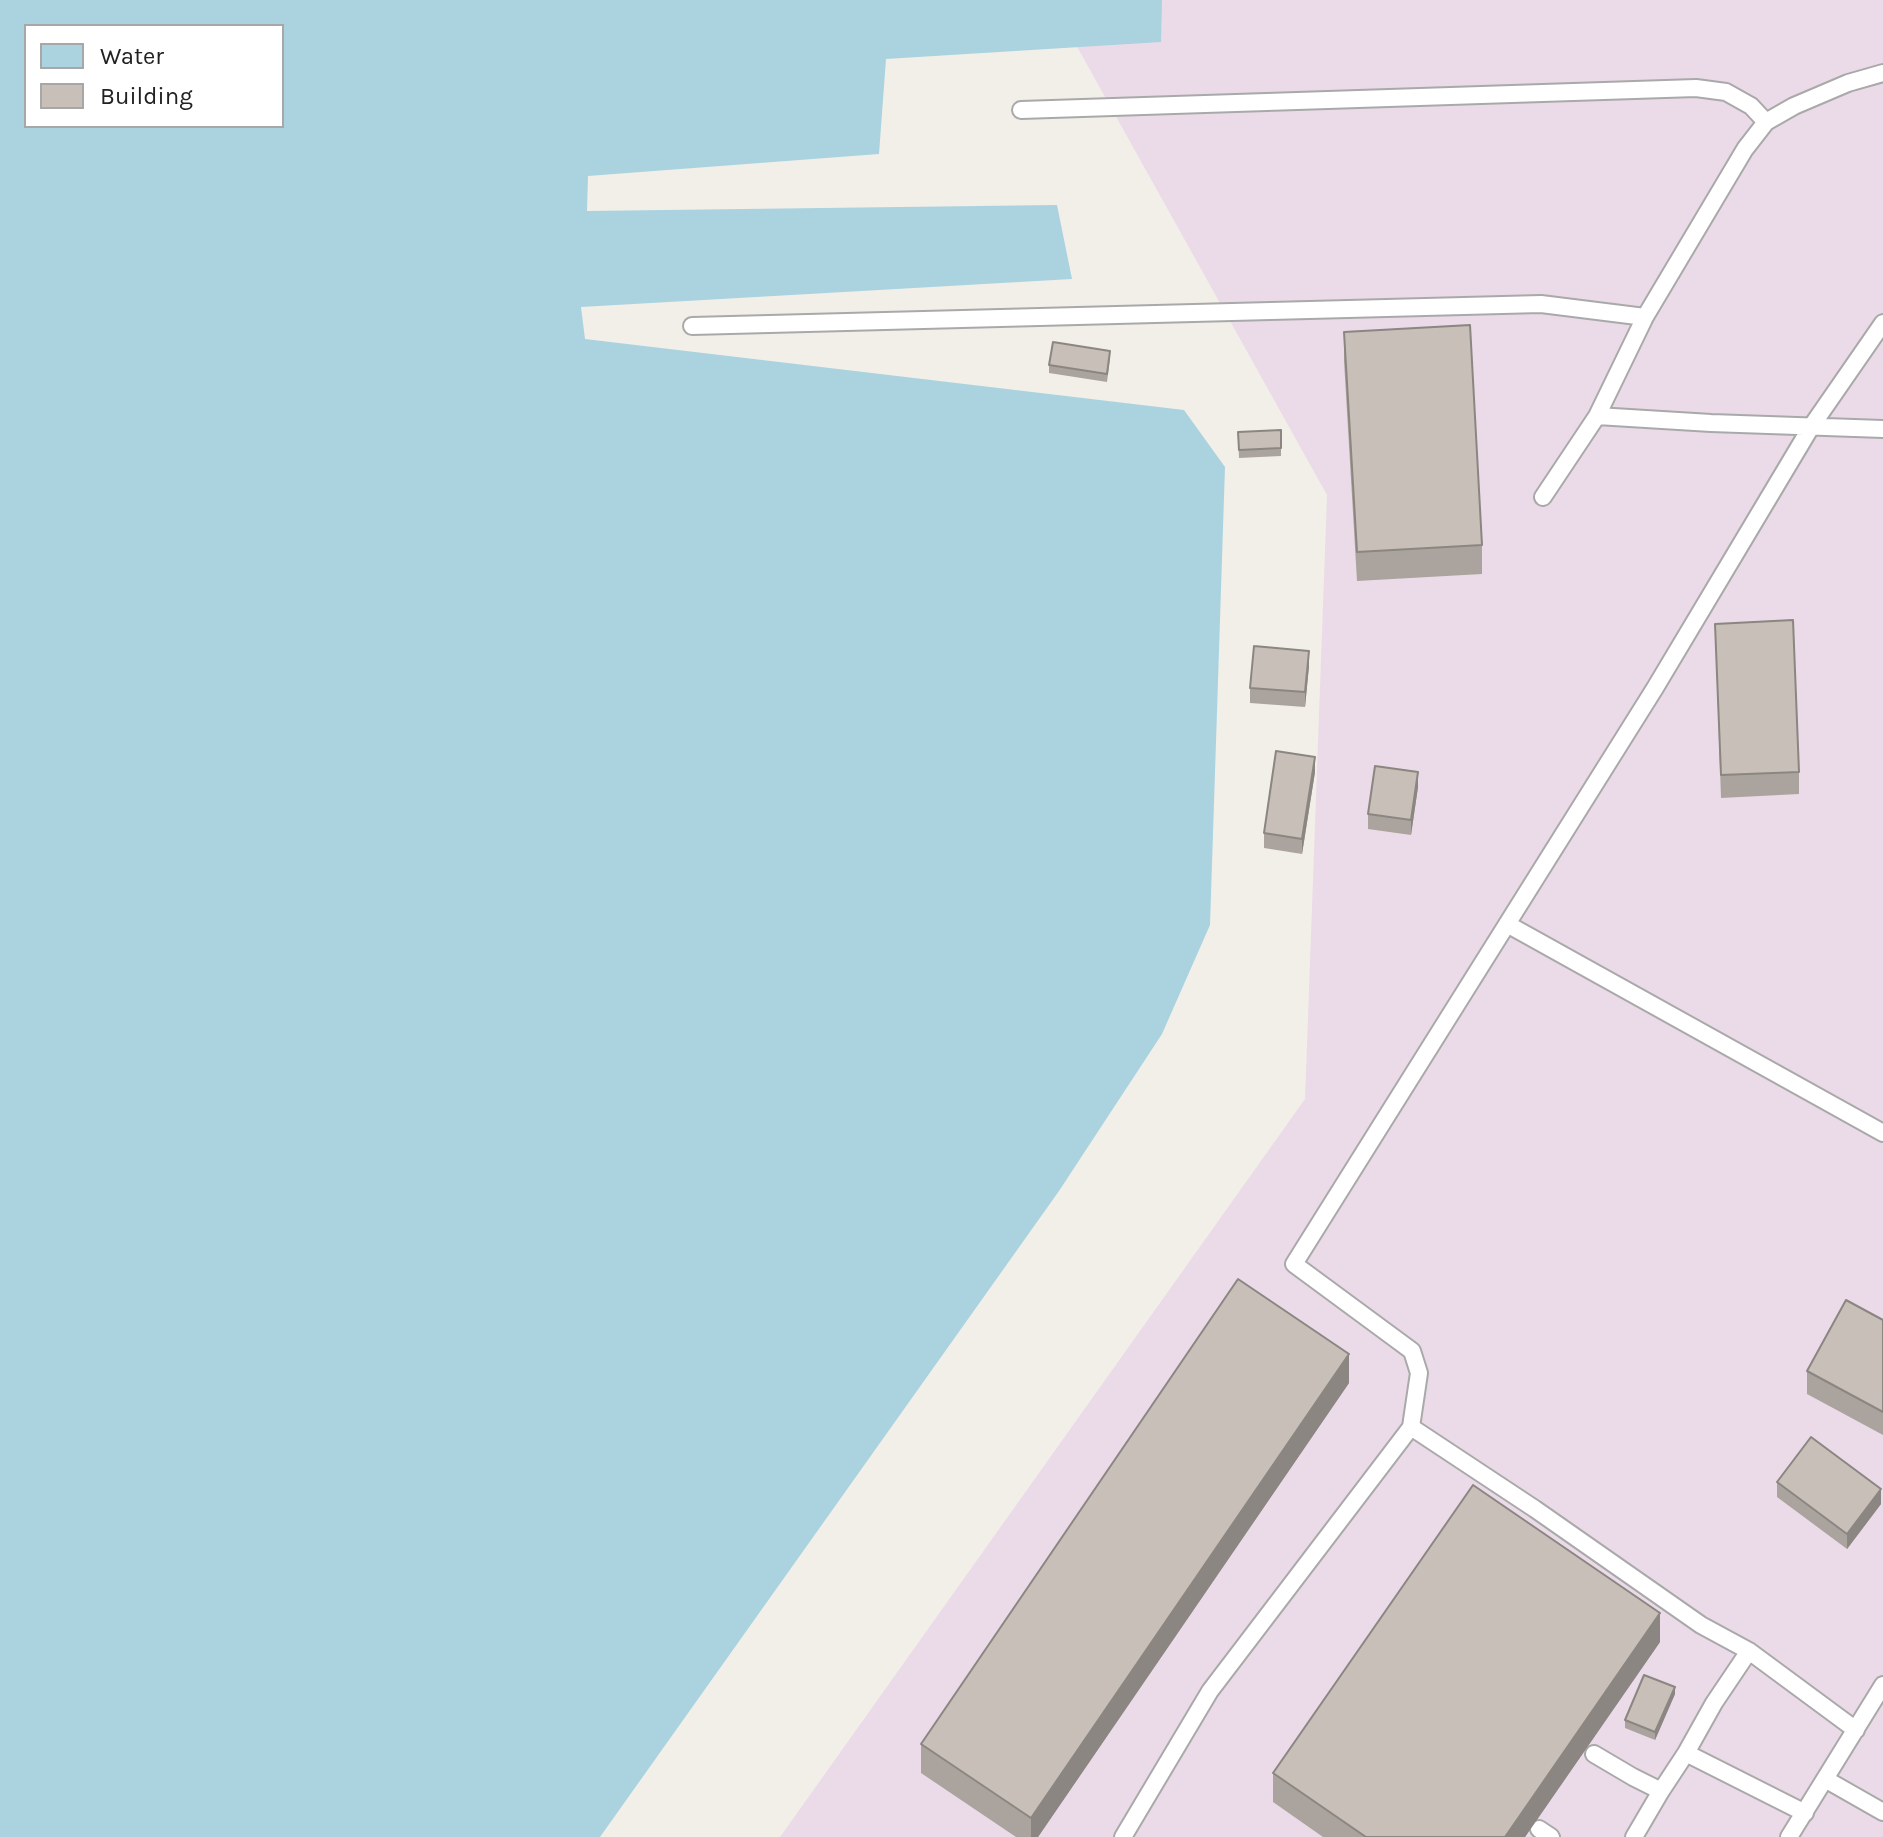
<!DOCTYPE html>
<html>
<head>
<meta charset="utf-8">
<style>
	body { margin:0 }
	#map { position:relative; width:1883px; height:1837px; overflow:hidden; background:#f2efe9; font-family:Karla,sans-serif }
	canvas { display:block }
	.legend { position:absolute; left:24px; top:24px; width:260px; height:104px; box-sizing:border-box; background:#fff; border:2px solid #a7a7a7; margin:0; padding:10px 14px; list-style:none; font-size:24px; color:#222 }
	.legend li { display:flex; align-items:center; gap:16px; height:40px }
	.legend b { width:40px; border:2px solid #a7a7a7 }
</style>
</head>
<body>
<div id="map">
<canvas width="1883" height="1837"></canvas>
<ul class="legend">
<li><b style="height:22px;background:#aad3df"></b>Water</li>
<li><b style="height:22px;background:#c7bfb8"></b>Building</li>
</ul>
</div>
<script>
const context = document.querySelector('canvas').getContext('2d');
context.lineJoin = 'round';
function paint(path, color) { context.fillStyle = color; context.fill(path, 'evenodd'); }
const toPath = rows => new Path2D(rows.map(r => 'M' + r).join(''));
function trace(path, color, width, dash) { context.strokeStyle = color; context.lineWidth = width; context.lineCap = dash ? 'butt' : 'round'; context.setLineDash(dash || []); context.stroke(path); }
const industrial = toPath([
	[1051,0,1883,0,1883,1837,780,1837,1305,1099,1327,495]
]);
const water = toPath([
	[0,0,1162,0,1161,42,886,59,879,154,588,176,587,211,1057,205,1072,279,581,307,585,339,1184,410,1225,467,1210,925,1162,1034,1059,1191,600,1837,0,1837],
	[26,26,282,26,282,126,26,126]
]);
const service = toPath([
	[1021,110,1696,88,1726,92,1751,106,1766,122],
	[692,326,1541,304,1645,317],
	[1597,416,1711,423,1883,429],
	[1543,497,1597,416,1645,317,1745,149,1766,122,1794,106,1848,83,1883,73],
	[1507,924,1883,1133],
	[1411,1427,1535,1509,1701,1625,1749,1651,1856,1730],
	[1686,1753,1805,1813],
	[1594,1754,1633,1777,1661,1791],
	[1825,1779,1883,1812],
	[1539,1829,1551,1837],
	[1123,1837,1210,1691,1411,1427,1419,1373,1412,1351,1294,1264,1655,688,1811,427,1883,323],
	[1634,1837,1661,1791,1686,1753,1714,1703,1749,1651],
	[1789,1837,1883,1685]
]);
const wall = toPath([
	[1344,332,1482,545,1482,574,1357,581,1344,361],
	[1110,358,1107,382,1049,373,1049,365],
	[1281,430,1281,456,1239,458,1238,432],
	[1715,624,1799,772,1799,794,1721,798],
	[1309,666,1305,707,1250,703,1250,688],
	[1315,772,1302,854,1264,848,1264,833],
	[1418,787,1411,835,1368,829,1368,814],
	[1883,1320,1883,1435,1807,1394,1807,1371],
	[1349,1383,1038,1837,1016,1837,921,1773,921,1744],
	[1777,1482,1881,1504,1847,1549,1777,1497],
	[1660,1642,1525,1837,1323,1837,1273,1802,1273,1773],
	[1675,1694,1655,1740,1625,1728,1625,1720]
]);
const shadedWall = toPath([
	[1309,651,1309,666,1305,707,1305,692],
	[1315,757,1315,772,1302,854,1302,839],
	[1418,772,1418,787,1411,835,1411,820],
	[1349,1354,1349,1383,1038,1837,1031,1837,1031,1818],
	[1881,1489,1881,1504,1847,1549,1847,1534],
	[1660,1613,1660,1642,1525,1837,1505,1837],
	[1675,1687,1675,1694,1655,1740,1655,1732]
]);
const building = toPath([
	[1470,325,1482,545,1357,552,1344,332,1470,325],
	[1053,342,1110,351,1107,374,1049,365,1053,342],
	[1281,430,1281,448,1239,450,1238,432,1281,430],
	[1793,620,1799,772,1721,775,1715,624,1793,620],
	[1254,646,1309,651,1305,692,1250,688,1254,646],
	[1276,751,1315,757,1302,839,1264,833,1276,751],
	[1375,766,1418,772,1411,820,1368,814,1375,766],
	[1238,1279,1349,1354,1031,1818,921,1744,1238,1279],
	[1846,1300,1883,1320,1883,1412,1807,1371,1846,1300],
	[1811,1437,1881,1489,1847,1534,1777,1482,1811,1437],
	[1473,1485,1660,1613,1505,1837,1366,1837,1273,1773,1473,1485],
	[1644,1675,1675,1687,1655,1732,1625,1720,1644,1675]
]);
paint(industrial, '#ebdbe8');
paint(water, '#aad3df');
trace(service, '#a9a9a9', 20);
trace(service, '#fff', 16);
paint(wall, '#aba49e');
paint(shadedWall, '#8b8681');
paint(building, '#c7bfb8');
trace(building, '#8b8681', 2);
</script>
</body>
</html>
